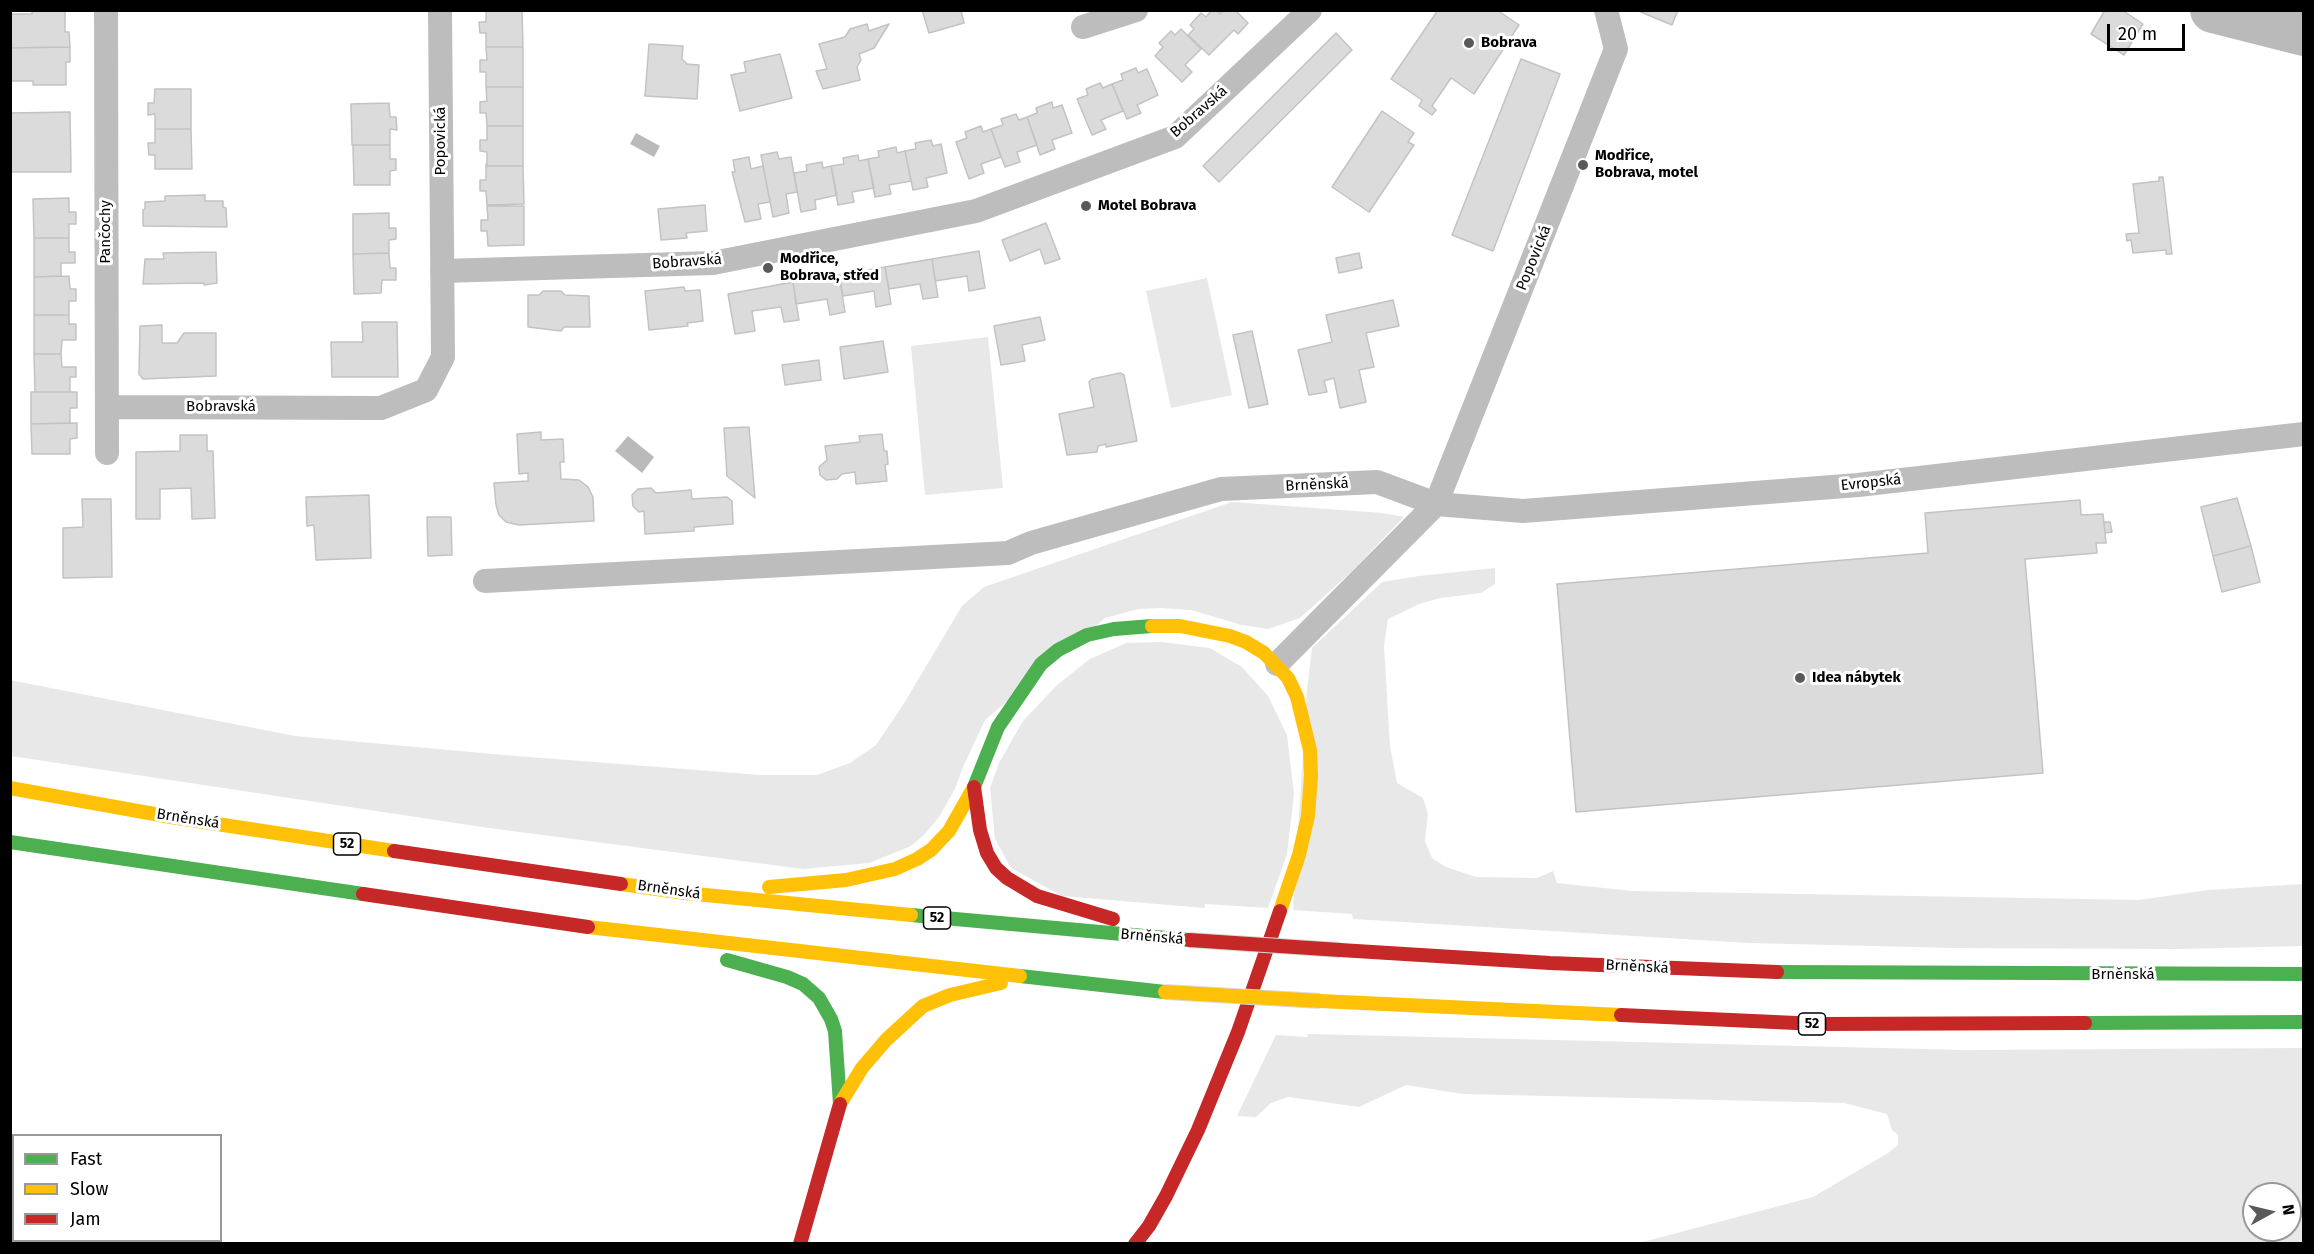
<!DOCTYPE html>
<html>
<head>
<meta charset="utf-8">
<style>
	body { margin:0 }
	#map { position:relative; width:2314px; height:1254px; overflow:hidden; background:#fff; font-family:"Fira Sans",sans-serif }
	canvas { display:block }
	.frame { position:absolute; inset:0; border:12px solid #000; pointer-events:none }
	.legend { position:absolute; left:12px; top:1134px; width:210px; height:108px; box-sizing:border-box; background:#fff; border:2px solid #999; margin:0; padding:8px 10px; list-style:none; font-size:18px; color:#000 }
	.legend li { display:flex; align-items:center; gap:12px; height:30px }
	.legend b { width:30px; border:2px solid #999 }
	.north { position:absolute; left:2242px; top:1182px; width:60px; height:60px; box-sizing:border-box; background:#fff; border:2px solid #999; border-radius:50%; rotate:82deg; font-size:16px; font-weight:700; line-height:24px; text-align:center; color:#000 }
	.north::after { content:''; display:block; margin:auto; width:21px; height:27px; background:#595959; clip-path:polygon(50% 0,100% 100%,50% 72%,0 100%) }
	.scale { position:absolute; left:2107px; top:24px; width:78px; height:27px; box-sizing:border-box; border:3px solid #000; border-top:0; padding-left:8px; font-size:18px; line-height:21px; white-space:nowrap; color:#000; -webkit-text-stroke:4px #fff; paint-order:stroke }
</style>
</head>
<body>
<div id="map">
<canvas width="2314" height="1254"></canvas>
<div class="frame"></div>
<ul class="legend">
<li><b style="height:8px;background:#4caf50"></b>Fast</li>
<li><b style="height:8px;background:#ffc107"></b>Slow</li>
<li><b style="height:8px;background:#c62828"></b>Jam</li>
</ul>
<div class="north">N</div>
<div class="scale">20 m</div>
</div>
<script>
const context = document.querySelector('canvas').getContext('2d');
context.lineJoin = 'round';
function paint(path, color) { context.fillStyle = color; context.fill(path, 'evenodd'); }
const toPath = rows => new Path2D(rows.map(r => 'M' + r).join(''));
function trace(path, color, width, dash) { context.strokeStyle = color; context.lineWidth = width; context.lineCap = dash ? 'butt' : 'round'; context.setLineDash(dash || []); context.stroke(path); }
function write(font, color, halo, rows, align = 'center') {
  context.font = font + ' "Fira Sans",sans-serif'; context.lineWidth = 6; context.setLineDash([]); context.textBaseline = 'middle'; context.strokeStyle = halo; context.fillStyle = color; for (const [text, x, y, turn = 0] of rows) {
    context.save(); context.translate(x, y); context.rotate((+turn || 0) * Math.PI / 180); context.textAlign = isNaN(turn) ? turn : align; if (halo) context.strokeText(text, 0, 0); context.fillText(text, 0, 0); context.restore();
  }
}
const green = toPath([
	[1207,278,1232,395,1171,408,1146,291],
	[988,337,1003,488,925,495,911,346],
	[1232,502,1383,513,1404,517,1351,572,1300,618,1268,629,1242,625,1191,610,1161,608,1138,609,1105,618,985,720,963,767,955,789,939,817,924,835,911,846,869,863,803,869,489,828,11,756,10,680,295,736,504,755,761,775,817,775,850,763,876,745,903,705,962,606,984,587],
	[1495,568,1495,584,1481,593,1440,598,1419,604,1388,619,1384,646,1390,746,1397,783,1423,798,1428,814,1425,841,1432,858,1446,867,1476,877,1537,878,1553,871,1557,883,1632,891,2139,900,2208,890,2303,884,2304,946,2178,949,1955,948,1749,943,1353,919,1352,914,1293,910,1307,690,1312,648,1382,582,1419,576],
	[1162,642,1210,648,1242,667,1268,696,1287,735,1294,794,1287,854,1268,908,1205,904,1205,908,1062,896,1011,868,995,839,990,788,999,763,1023,721,1057,685,1090,659,1126,643],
	[1308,1034,1964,1050,2303,1048,2303,1243,1639,1243,1813,1197,1888,1153,1898,1145,1898,1135,1892,1130,1887,1114,1844,1103,1463,1094,1406,1085,1359,1107,1288,1097,1271,1103,1256,1117,1237,1116,1276,1035,1307,1037],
	[2254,1194,2290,1194,2290,1230,2254,1230]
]);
const water = toPath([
	[636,133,660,146,654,157,630,144],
	[628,436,654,457,642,473,615,451]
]);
const river = toPath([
	[2213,10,2304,33]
]);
const building = toPath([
	[32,10,65,10,65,32,69,32,70,47,10,48,10,14,32,14,32,10],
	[486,10,522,10,523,47,486,47,486,33,480,33,479,22,486,22,486,10],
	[922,10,961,10,964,23,929,33,922,10],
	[1212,10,1216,10,1220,14,1223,10,1235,10,1248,23,1238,34,1234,30,1209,55,1188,35,1194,29,1190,25,1201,13,1206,17,1212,10],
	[1438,10,1497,10,1519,25,1474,94,1451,78,1432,106,1436,110,1432,115,1419,106,1422,100,1391,79,1438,10],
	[1636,10,1678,10,1672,25,1636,10],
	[2105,10,2122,10,2143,24,2124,55,2091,34,2105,10],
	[867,24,869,31,889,24,874,48,859,54,861,60,857,67,860,80,823,89,816,71,827,69,819,44,845,37,850,29,867,24],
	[1181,29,1201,49,1185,65,1192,72,1182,82,1155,56,1163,47,1159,43,1171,31,1175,35,1181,29],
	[1336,33,1352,50,1219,182,1203,166,1336,33],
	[649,44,683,46,682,59,687,64,699,65,697,99,645,96,649,44],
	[70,47,70,62,66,62,66,85,33,85,33,81,10,81,10,48,70,47],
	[486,47,523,47,523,87,486,87,486,72,480,72,480,60,487,60,486,47],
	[780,54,792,98,740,111,731,75,746,72,744,62,780,54],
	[1521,59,1560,74,1493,251,1452,235,1521,59],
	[1136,68,1138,73,1147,69,1158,95,1137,105,1141,113,1127,119,1112,84,1123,80,1121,74,1136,68],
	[1100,83,1103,88,1112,84,1123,111,1101,120,1106,129,1092,135,1077,99,1088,95,1086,89,1100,83],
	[486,87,523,87,523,126,487,126,486,113,480,113,480,102,487,101,486,87],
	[155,89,191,89,191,129,155,129,155,114,148,115,148,103,154,103,155,89],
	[1052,102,1053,108,1062,105,1072,133,1052,140,1055,149,1040,155,1027,117,1037,113,1036,108,1052,102],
	[389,103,390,117,396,117,397,130,390,129,390,145,352,145,351,104,389,103],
	[1382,111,1414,133,1408,142,1414,145,1369,212,1332,187,1382,111],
	[70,112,71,172,10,172,10,113,70,112],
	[1016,114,1019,120,1027,117,1037,145,1017,152,1020,162,1005,167,991,129,1003,125,1001,119,1016,114],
	[487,126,523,126,523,166,487,166,487,152,480,151,480,140,487,140,487,126],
	[981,126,983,132,991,129,1001,157,981,164,984,173,969,179,956,142,967,138,965,132,981,126],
	[155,129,191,129,192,169,155,169,155,155,149,155,148,143,155,143,155,129],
	[931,140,933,146,941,144,947,173,926,178,928,187,913,190,905,151,916,149,915,143,931,140],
	[353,145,390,145,390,159,396,159,396,170,390,171,390,185,354,185,353,145],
	[896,147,897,153,905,151,911,181,889,185,891,194,875,197,868,159,879,157,878,151,896,147],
	[777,152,779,159,791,157,797,192,786,194,789,213,773,217,761,155,777,152],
	[858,155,859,161,868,159,874,188,852,192,854,202,838,205,831,166,844,164,843,158,858,155],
	[749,157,751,169,763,166,770,202,758,204,761,219,745,222,732,172,735,172,733,160,749,157],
	[822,162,823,168,831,166,837,195,815,200,816,209,801,212,794,173,807,171,806,165,822,162],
	[486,164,487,166,523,166,524,204,487,205,486,191,480,191,480,180,486,180,486,164],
	[2159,177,2163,177,2172,254,2166,254,2166,250,2133,253,2131,240,2127,241,2126,234,2139,233,2133,184,2159,181,2159,177],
	[205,195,205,201,223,201,223,207,226,208,227,227,143,226,143,210,145,209,145,202,165,201,165,196,205,195],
	[69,198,69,212,76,212,76,224,69,224,69,238,34,238,33,199,69,198],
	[705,205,707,231,686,233,687,238,661,240,658,209,705,205],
	[487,206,524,206,524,245,488,246,487,231,481,231,481,220,488,220,487,206],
	[389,213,389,228,396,228,396,239,389,240,389,253,353,254,353,214,389,213],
	[1046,223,1060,259,1045,264,1040,249,1010,261,1002,240,1046,223],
	[34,238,69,238,69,252,75,252,75,263,61,263,61,276,34,277,34,238],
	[979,251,985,288,969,291,967,276,935,281,932,259,979,251],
	[216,252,217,283,204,285,204,283,143,284,145,259,164,259,163,253,216,252],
	[389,253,390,268,396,268,396,280,382,280,381,293,354,294,353,254,389,253],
	[1359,253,1362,268,1339,273,1336,258,1359,253],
	[932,259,938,297,923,299,920,284,889,289,885,267,932,259],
	[885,267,891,304,876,307,874,291,843,296,839,275,885,267],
	[839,275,845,312,830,315,827,299,796,304,793,282,839,275],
	[69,276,70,289,76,289,76,301,69,301,69,315,34,315,34,277,69,276],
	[793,282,799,320,784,322,781,307,752,311,755,331,735,334,728,294,793,282],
	[684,287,685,291,700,290,703,321,687,323,688,326,649,330,645,291,684,287],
	[543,291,561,291,565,295,589,296,590,327,564,327,561,331,528,327,528,295,539,295,543,291],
	[1393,300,1399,326,1366,333,1374,367,1359,370,1366,402,1340,408,1334,378,1324,381,1327,392,1309,395,1298,350,1332,342,1326,315,1393,300],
	[34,315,69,315,69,324,76,324,76,340,62,340,61,354,34,354,34,315],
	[1040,317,1045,340,1022,345,1025,361,1001,365,994,326,1040,317],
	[362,322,397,322,398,377,332,377,331,342,363,342,362,322],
	[162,325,162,343,177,343,184,333,216,333,216,376,143,379,139,374,140,326,162,325],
	[1252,331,1268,404,1249,408,1233,335,1252,331],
	[883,341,888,372,844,379,840,347,883,341],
	[34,354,61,354,62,367,76,367,76,377,70,377,70,392,35,392,34,354],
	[819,360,821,380,785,385,782,365,819,360],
	[1120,373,1124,375,1137,441,1106,447,1106,444,1098,446,1097,452,1067,455,1059,414,1094,407,1089,382,1092,379,1120,373],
	[31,392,77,392,77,408,70,408,70,423,31,424,31,392],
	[77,423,77,438,70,439,70,454,32,454,31,424,77,423],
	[749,427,755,498,727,476,724,428,749,427],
	[541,432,541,440,563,439,564,462,560,462,561,479,579,480,588,487,593,497,594,521,519,525,506,522,499,515,496,505,494,483,528,481,528,473,519,474,517,434,541,432],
	[882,434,884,451,887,451,888,464,885,465,887,481,856,484,855,472,842,474,837,479,826,480,820,475,819,467,827,460,825,446,860,442,859,436,882,434],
	[180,435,207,435,207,451,213,451,215,518,192,519,191,488,160,489,160,519,136,519,136,452,180,451,180,435],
	[651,488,656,493,691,490,692,499,727,497,732,501,733,524,694,527,694,531,645,534,644,511,639,512,633,506,632,495,638,489,651,488],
	[369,495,371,558,316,560,314,525,307,526,306,497,369,495],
	[2237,498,2251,546,2213,556,2201,507,2237,498],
	[82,499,111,499,112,577,63,578,63,528,83,527,82,499],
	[2080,500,2081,515,2103,514,2106,543,2096,543,2097,553,2025,559,2043,773,1576,812,1557,584,1928,553,1925,513,2080,500],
	[427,517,451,517,452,555,428,556,427,517],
	[2104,522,2110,522,2112,532,2105,533,2104,522],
	[2251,546,2260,582,2222,592,2213,556,2251,546]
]);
const street = toPath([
	[106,10,107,453],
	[1083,27,1136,10],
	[442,271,713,263,976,211,1175,137,1310,10],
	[107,407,381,408,426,390,443,357,440,10],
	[485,581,1008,553,1031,543,1221,489,1377,482,1436,504,1523,511,1858,485,2304,434],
	[1277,664,1436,504,1616,49,1606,10]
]);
const fast = toPath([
	[974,787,998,727,1041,664,1058,650,1087,635,1114,629,1152,626],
	[10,842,363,894],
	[911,915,1189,940],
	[727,960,787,977,803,984,819,998,831,1019,835,1031,840,1104],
	[1777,972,2304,974],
	[1020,976,1165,992],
	[2085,1023,2304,1022]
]);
const slow = toPath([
	[1152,626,1180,626,1230,636,1246,642,1264,653,1288,678,1297,697,1310,750,1311,776,1308,816,1299,855,1280,911],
	[10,788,171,817,394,851],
	[621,884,685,893,911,915],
	[769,887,846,880,895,869,917,859,931,850,949,831,974,787],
	[588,927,1020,976],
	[1320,1001,1621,1015],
	[840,1104,862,1068,886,1040,923,1006,950,995,1001,983]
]);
const jam = toPath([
	[974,787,980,830,987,853,996,868,1007,878,1037,896,1113,919],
	[394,851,621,884],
	[363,894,588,927],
	[1340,950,1550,963,1777,972],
	[1621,1015,1818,1024,2085,1023],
	[800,1244,840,1104],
	[1135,1244,1149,1226,1166,1196,1198,1130,1238,1032,1280,911]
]);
const slowBridge = toPath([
	[1165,992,1320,1001]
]);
const jamBridge = toPath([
	[1189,940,1340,950]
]);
const markers = [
	[1469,43,6,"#595959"],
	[1583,165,6,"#595959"],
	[1086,206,6,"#595959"],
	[768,268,6,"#595959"],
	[1800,678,6,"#595959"]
];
const shields = [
	[347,844,27],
	[937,918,27],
	[1812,1024,27]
];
const shieldNames = [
	["52",347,844],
	["52",937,918],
	["52",1812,1024]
];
const poiNames = [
	["Bobrava",1481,43],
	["Modřice,",1595,156],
	["Bobrava, motel",1595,173],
	["Motel Bobrava",1098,206],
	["Modřice,",780,259],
	["Bobrava, střed",780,276],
	["Idea nábytek",1812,678]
];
const streetNames = [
	["Bobravská",1199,112,-41],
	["Popovická",441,141,-90],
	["Pančochy",106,232,-90],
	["Popovická",1534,258,-68],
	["Bobravská",687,262,-4],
	["Bobravská",221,407],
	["Evropská",1871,483,-6],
	["Brněnská",1317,485,-3],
	["Brněnská",188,819,9],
	["Brněnská",669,890,8],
	["Brněnská",1152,937,5],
	["Brněnská",1637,967,3],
	["Brněnská",2123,975]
];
paint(green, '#e8e8e8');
paint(water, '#bababa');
trace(river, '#bababa', 46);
paint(building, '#dbdbdb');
trace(building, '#c3c3c3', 1.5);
trace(street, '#bdbdbd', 24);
trace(fast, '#4caf50', 14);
trace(slow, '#ffc107', 14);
trace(jam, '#c62828', 14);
trace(slowBridge, '#dbdbdb', 16, []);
trace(jamBridge, '#dbdbdb', 16, []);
trace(slowBridge, '#ffc107', 14);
trace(jamBridge, '#c62828', 14);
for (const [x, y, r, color] of markers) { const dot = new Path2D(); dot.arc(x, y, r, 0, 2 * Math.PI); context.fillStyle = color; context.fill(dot); trace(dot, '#fff', 2); }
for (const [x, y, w] of shields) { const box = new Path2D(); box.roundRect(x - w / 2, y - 11, w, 22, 4.5); context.fillStyle = '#fff'; context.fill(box); trace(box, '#000', 1.5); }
write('bold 14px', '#000', null, shieldNames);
write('bold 15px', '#000', '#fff', poiNames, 'left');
write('15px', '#000', '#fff', streetNames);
</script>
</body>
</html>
